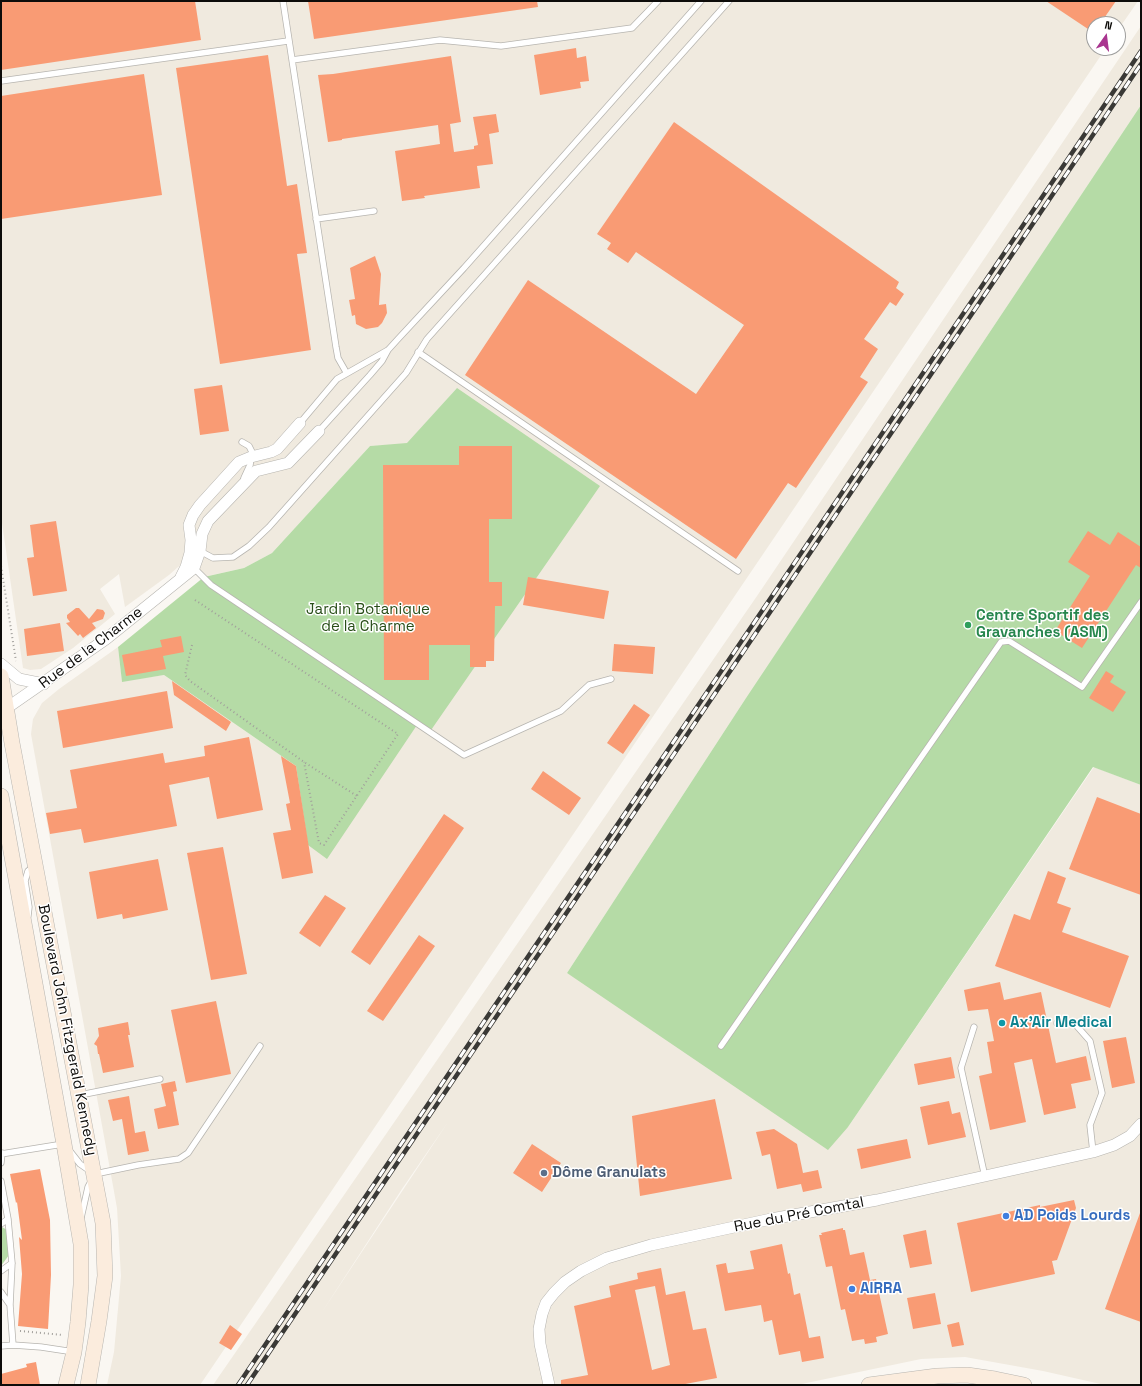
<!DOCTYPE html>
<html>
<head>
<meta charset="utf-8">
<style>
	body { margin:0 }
	#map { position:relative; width:1142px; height:1386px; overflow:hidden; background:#faf7f2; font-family:"Space Grotesk",sans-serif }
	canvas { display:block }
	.frame { position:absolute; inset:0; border:2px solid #0d0c0a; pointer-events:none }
	.north { position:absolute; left:1086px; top:16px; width:40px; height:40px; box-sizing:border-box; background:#fff; border:1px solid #9e9e9d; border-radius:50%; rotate:14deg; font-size:11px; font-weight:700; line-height:16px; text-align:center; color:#0d0c0a }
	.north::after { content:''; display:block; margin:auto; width:14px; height:18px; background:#a9358f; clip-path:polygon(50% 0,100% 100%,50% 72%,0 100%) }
</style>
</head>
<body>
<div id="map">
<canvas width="1142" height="1386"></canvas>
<div class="frame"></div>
<div class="north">N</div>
</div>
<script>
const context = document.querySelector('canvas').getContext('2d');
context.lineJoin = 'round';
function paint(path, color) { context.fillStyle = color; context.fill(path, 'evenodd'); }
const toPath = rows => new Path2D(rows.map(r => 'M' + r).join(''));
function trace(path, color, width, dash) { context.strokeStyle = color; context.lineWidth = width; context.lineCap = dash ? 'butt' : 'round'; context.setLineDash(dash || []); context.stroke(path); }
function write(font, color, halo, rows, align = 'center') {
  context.font = font + ' "Space Grotesk",sans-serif'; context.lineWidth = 3; context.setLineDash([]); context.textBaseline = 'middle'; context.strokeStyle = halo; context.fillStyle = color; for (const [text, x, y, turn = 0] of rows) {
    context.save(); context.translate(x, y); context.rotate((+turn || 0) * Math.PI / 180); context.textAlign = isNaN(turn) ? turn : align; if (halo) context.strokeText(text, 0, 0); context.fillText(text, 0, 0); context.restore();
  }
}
const built = toPath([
	[1,1,1138,1,1118,30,1118,24,1094,24,1094,48,1106,48,200,1385,107,1385,114,1352,121,1276,117,1208,31,734,33,719,42,703,59,689,118,647,122,681,164,675,296,766,457,388,407,444,370,446,272,553,244,568,204,577,186,560,169,575,125,607,119,574,100,589,115,614,73,648,41,669,30,670,23,668,1,516],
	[1141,26,1141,105,746,698,567,973,848,1127,1094,767,1141,785,1141,1385,1105,1385,1043,1371,965,1357,921,1359,797,1385,213,1385,757,596],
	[448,1122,320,1315,402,1189]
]);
const green = toPath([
	[1141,105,1141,785,1093,767,848,1127,828,1150,567,973,746,698],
	[457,388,600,486,429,733,417,725,327,859,308,845,296,766,164,675,122,682,118,647,204,577,244,568,272,553,370,446,407,443],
	[2,1227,7,1230,9,1255,1,1266]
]);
const building = toPath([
	[1,1,195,1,201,40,1,70],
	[308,1,537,1,538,7,314,39],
	[1046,1,1116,1,1100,24,1094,24,1094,33],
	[576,48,577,58,586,56,589,81,580,82,581,88,540,95,534,55],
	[268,55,287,186,297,184,307,253,297,254,311,350,220,364,176,68],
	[451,56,461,122,450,124,454,152,474,149,474,146,478,145,473,117,496,114,499,132,489,134,493,164,477,166,480,188,424,196,425,198,402,201,395,151,440,144,438,125,342,139,342,140,328,142,318,75,333,74],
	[144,74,162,195,1,219,1,96],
	[674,122,899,282,896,288,904,294,896,306,890,302,864,339,878,349,860,377,868,382,796,488,788,483,736,559,465,375,528,280,696,394,744,325,636,252,628,263,607,249,611,243,597,234],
	[375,256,381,274,379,305,386,304,387,313,382,323,378,327,366,329,356,324,355,315,352,316,349,300,355,299,350,268],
	[222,385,229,431,200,435,194,389],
	[459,446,512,446,512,519,489,519,489,582,502,582,502,606,495,606,494,661,486,661,486,667,470,667,470,645,429,645,429,680,384,680,383,465,459,465],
	[56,521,67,591,33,596,27,558,34,557,30,525],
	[1088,531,1110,545,1118,532,1141,547,1141,568,1136,565,1082,648,1055,631,1090,576,1068,562],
	[528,577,609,591,604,619,523,605],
	[76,608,79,608,89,619,97,609,103,610,105,613,103,619,92,623,96,628,83,638,80,634,78,636,66,623,70,622,67,618,67,615],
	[60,623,64,651,27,656,24,629],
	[181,636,184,652,163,656,166,669,126,676,122,655,162,647,160,640],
	[614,644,655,647,653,674,612,671],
	[1106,671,1114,676,1110,682,1126,692,1113,712,1089,698],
	[172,681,231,722,226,731,174,695],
	[167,691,173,728,63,748,57,711],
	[634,704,650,715,623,754,607,743],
	[249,737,263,810,217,819,209,777,169,785,177,826,84,843,81,829,50,834,46,813,77,808,70,770,163,753,165,763,205,756,204,746],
	[281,756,296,766,313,873,282,879,273,833,291,830,286,804,290,803],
	[543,771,581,798,569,815,531,789],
	[1097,797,1141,814,1141,895,1069,869],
	[444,814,464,828,370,965,351,952],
	[223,847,247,974,211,980,187,853],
	[158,859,168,910,123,919,122,914,97,919,89,872],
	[1048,871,1066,878,1057,903,1071,908,1062,932,1129,956,1110,1008,995,966,1014,914,1030,920],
	[325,895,346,908,320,947,299,933],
	[419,935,435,946,383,1021,367,1011],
	[1000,982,1004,1000,1041,992,1056,1063,1086,1056,1091,1080,1071,1084,1076,1108,1044,1115,1032,1059,1014,1063,1026,1122,990,1130,979,1076,992,1073,987,1042,994,1041,988,1009,968,1011,964,990],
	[216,1001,231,1074,186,1083,171,1010],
	[128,1022,130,1035,128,1035,134,1067,103,1073,99,1054,98,1054,97,1046,94,1044,99,1036,98,1028],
	[1126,1037,1135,1083,1112,1088,1103,1041],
	[951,1057,955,1078,918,1085,914,1064],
	[175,1081,177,1091,173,1092,179,1125,158,1129,154,1109,166,1106,161,1084],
	[129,1096,135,1133,145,1131,149,1151,128,1155,122,1119,113,1121,108,1100],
	[715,1099,732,1179,640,1196,632,1116],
	[949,1101,952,1114,960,1112,966,1137,928,1145,920,1107],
	[774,1129,797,1144,803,1173,818,1170,822,1188,803,1192,801,1184,777,1189,770,1154,762,1156,756,1132],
	[907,1139,911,1158,861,1169,857,1149],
	[532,1144,561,1163,542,1192,513,1173],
	[40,1169,50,1220,51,1275,48,1329,18,1326,22,1274,19,1237,22,1240,17,1202,16,1203,10,1174],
	[1074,1200,1076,1208,1057,1260,1052,1261,1055,1274,971,1292,957,1223,1040,1205,1040,1207],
	[1140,1213,1141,1213,1141,1322,1105,1309],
	[843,1228,843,1230,845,1230,850,1255,864,1252,870,1280,876,1279,888,1334,876,1337,877,1342,865,1344,864,1339,852,1341,845,1309,841,1310,832,1266,826,1267,819,1235,822,1235,821,1233],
	[926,1230,932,1264,910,1268,903,1235],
	[782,1244,788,1274,790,1273,794,1295,800,1293,809,1338,820,1336,824,1358,802,1362,800,1351,779,1355,772,1320,764,1322,761,1305,725,1311,716,1265,726,1263,728,1273,754,1269,750,1251],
	[661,1268,666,1295,685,1291,693,1330,706,1328,717,1378,680,1385,561,1385,561,1380,588,1375,574,1306,611,1297,609,1286,638,1279,637,1273],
	[655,1286,670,1365,652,1370,635,1290],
	[935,1293,941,1324,913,1329,907,1298],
	[959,1322,964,1345,952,1347,947,1325],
	[230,1325,242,1334,231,1350,219,1343],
	[36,1362,40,1385,1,1385,1,1374,27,1367,26,1364]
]);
const path = toPath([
	[1,566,16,661],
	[195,600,398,734,324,845,319,843,304,762],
	[192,645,185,675,190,681,304,762,357,796],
	[20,1331,63,1335]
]);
const lane = toPath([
	[283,1,336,347,338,358,346,372],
	[292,60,440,40,501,46,632,28,658,1],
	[1,81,288,41],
	[316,219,374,211],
	[418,352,738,571],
	[300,423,337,379,388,350,398,339,464,268,701,1],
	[319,431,370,375,382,361,388,350],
	[242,442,249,446,252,452,250,465,244,478],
	[200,551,213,558,233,557,249,546,269,527,406,373,427,339,729,1],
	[194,568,211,585,464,755,561,711,589,685,611,679],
	[28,916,29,907,25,881,28,871,34,866],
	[1057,1023,1075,1024,1090,1041,1102,1093,1090,1125,1093,1152],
	[974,1027,961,1068,985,1177],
	[721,1046,1001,642,1009,641,1082,687,1141,602],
	[80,1095,160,1079],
	[69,1150,80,1164,90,1171],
	[1,1154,63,1144],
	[1,1163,2,1153],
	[1,1181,8,1219,12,1263,10,1305,13,1345],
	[81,1218,88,1187,95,1174,138,1165,179,1159,188,1153,260,1046],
	[1,1224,8,1219],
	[1,1271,12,1263],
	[1,1292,10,1305],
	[1,1346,13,1345,41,1347,74,1352]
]);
const street = toPath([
	[181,577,186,567,190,553,191,540,189,525,193,515,200,505,239,462,251,457,271,452,277,449,300,423],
	[1,664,19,679,44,684],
	[1,712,106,639,194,568,200,551,202,534,208,521,256,471,288,463,319,431],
	[549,1385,540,1344,539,1329,542,1314,546,1303,554,1293,565,1282,581,1271,607,1258,651,1245,771,1219,877,1200,1093,1152,1114,1145,1130,1136,1141,1124]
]);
const secondary = toPath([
	[1,676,12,743,103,1223,105,1276,99,1321,88,1385],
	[1,796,64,1144,81,1244,81,1285,78,1322,74,1352,66,1385],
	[869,1385,937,1376,967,1375,995,1379,1024,1385]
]);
const rail = toPath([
	[238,1385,1141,51],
	[247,1385,1141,64]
]);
const markers = [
	[968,625,4,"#2e9e5b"],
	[1002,1023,4,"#0f9aa8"],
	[544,1173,4,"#5c6f8a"],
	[1006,1216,4,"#3f7fe0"],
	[852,1289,4,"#3f7fe0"]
];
const parkNames = [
	["Jardin Botanique",368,610],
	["de la Charme",368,627]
];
const leisureNames = [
	["Centre Sportif des",976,616],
	["Gravanches (ASM)",976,633]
];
const streetNames = [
	["Rue de la Charme",91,648,-37],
	["Boulevard John Fitzgerald Kennedy",67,1030,79],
	["Rue du Pré Comtal",799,1215,-11]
];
const cultureNames = [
	["Ax'Air Medical",1010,1023]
];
const serviceNames = [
	["Dôme Granulats",552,1173]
];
const shopNames = [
	["AD Poids Lourds",1014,1216],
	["AIRRA",860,1289]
];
paint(built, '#f0eadf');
paint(green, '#b5dba6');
paint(building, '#f99b74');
trace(lane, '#b7b5b0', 7);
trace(street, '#b7b5b0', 12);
trace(secondary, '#b7b5b0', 16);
trace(path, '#a19f9b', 2, [1, 3]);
trace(lane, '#fff', 5.5);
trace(street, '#fff', 11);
trace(secondary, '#fbecdd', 15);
trace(rail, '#3a3936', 4.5);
trace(rail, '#fff', 3, [9]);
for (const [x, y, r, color] of markers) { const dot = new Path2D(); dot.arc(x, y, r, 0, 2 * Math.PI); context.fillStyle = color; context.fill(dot); trace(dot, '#fff', 1.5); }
write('15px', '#294e18', '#fff', parkNames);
write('bold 15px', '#27864d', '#fff', leisureNames, 'left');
write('15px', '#0d0c0a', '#fff', streetNames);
write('bold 15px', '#0d838f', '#fff', cultureNames, 'left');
write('bold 15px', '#4e5e75', '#fff', serviceNames, 'left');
write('bold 15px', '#366cbe', '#fff', shopNames, 'left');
</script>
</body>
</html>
